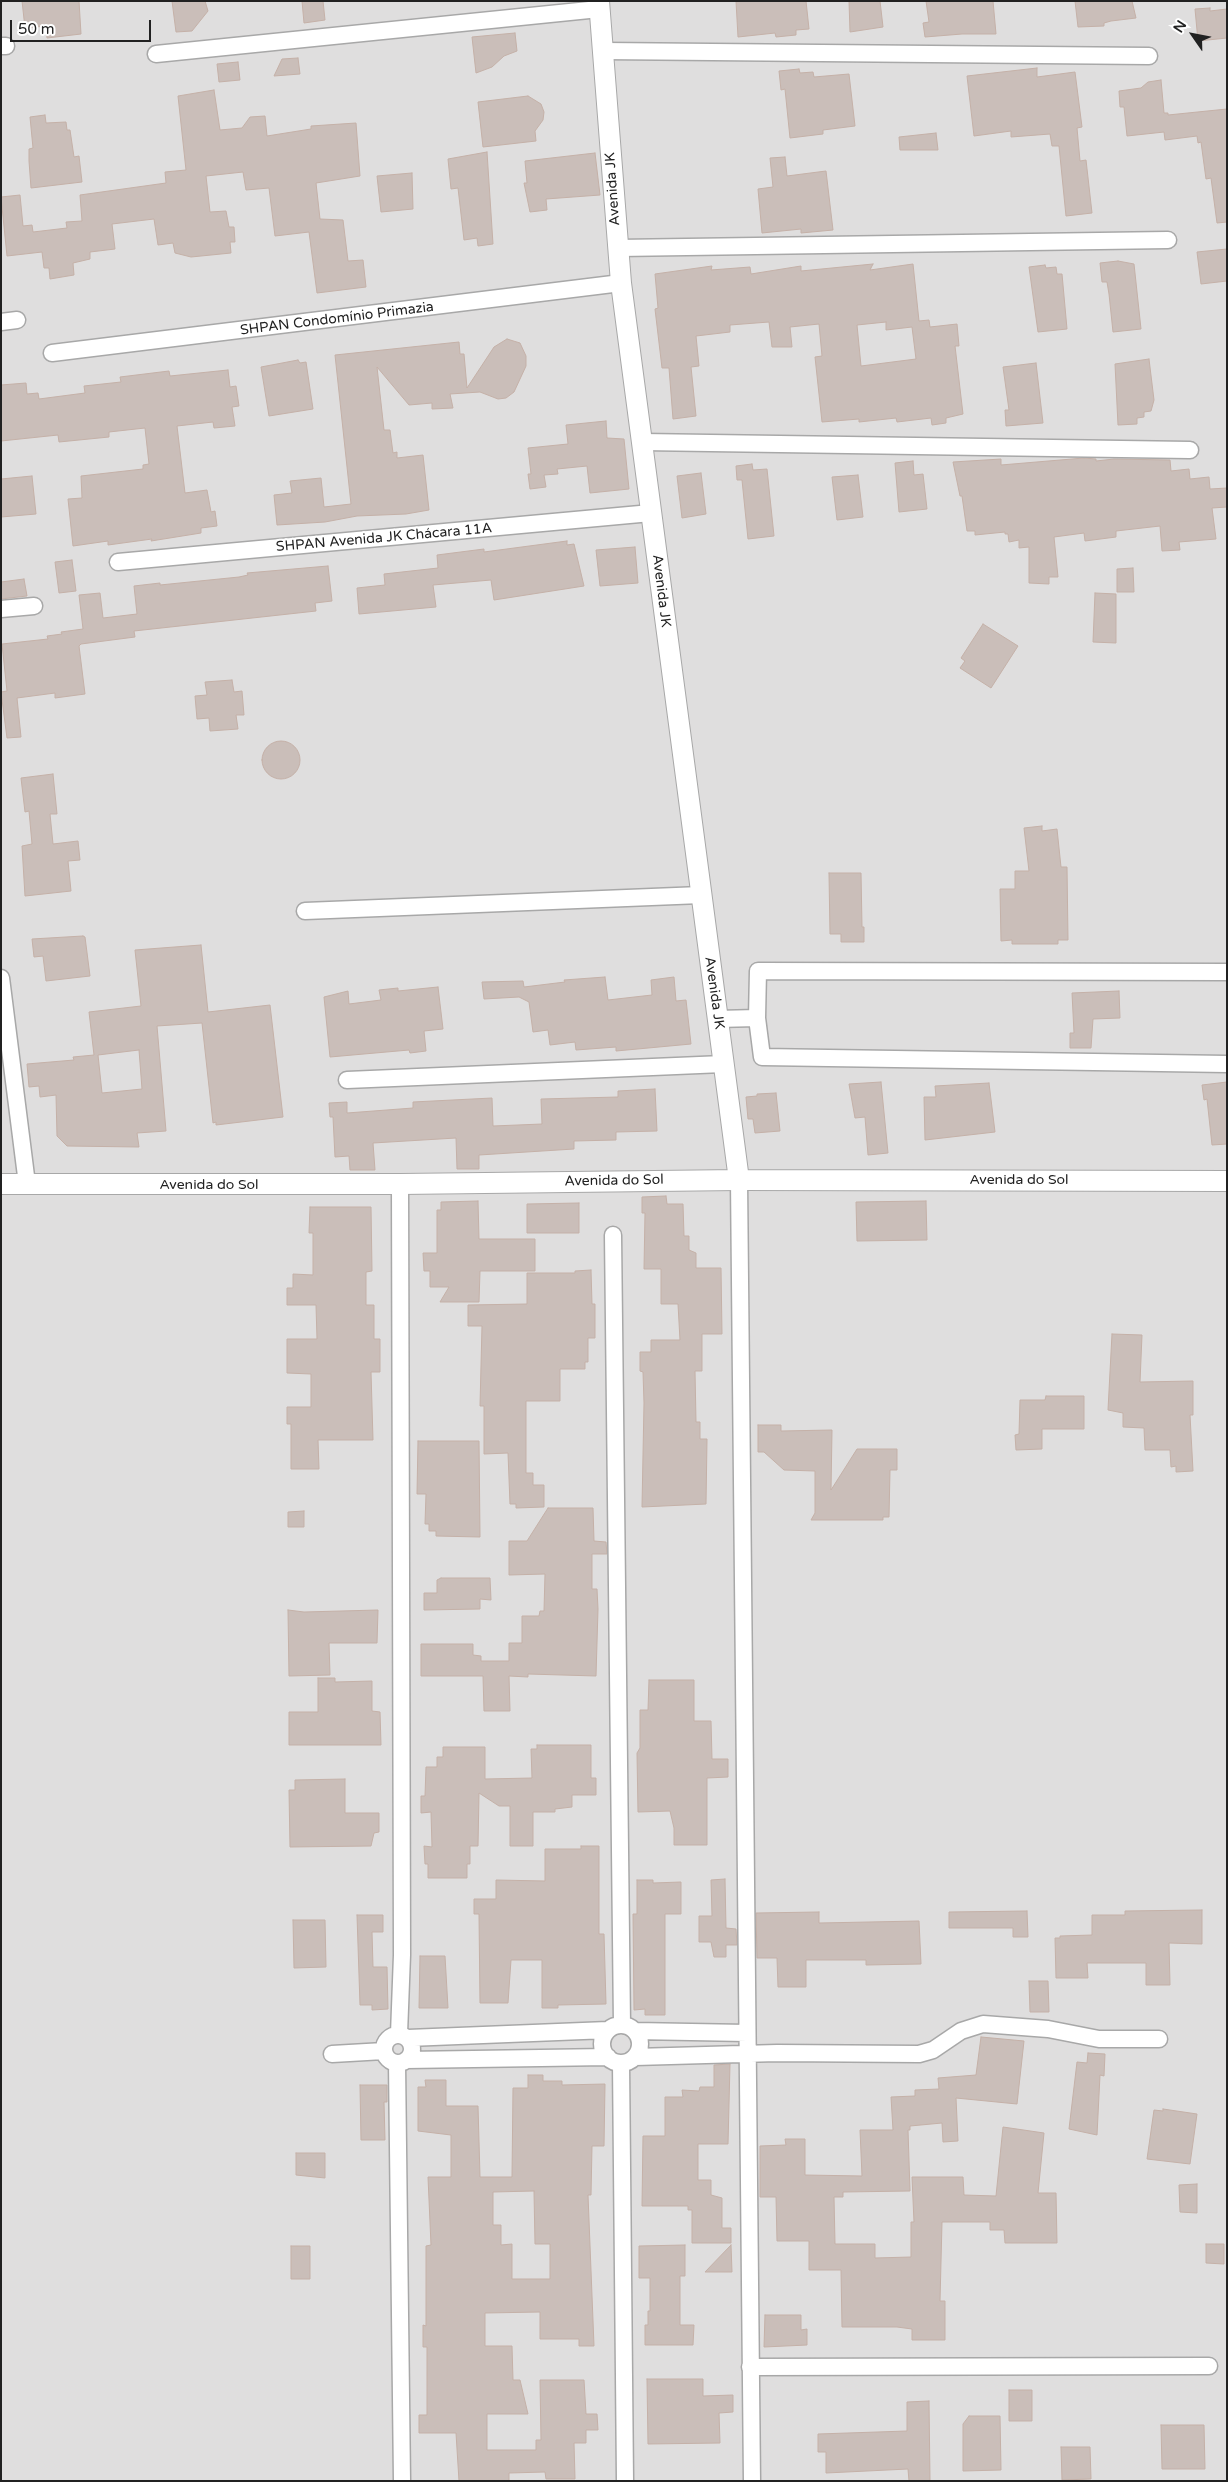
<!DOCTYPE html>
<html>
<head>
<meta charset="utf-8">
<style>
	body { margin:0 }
	#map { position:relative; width:1228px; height:2482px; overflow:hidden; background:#f2ede7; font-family:"Varela Round",sans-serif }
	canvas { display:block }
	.frame { position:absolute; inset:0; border:2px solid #212121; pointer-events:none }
	.north { position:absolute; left:1168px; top:10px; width:50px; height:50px; -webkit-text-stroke:4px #fff; paint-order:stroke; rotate:303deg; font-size:14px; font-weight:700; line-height:20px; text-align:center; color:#212121 }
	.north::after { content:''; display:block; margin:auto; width:18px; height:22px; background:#212121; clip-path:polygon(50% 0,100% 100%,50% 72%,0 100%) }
	.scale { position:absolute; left:10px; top:20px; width:141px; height:22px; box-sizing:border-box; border:2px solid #212121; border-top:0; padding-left:6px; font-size:15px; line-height:18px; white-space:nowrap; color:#212121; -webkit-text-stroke:4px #fff; paint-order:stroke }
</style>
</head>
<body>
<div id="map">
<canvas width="1228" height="2482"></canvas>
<div class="frame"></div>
<div class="north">N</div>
<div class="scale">50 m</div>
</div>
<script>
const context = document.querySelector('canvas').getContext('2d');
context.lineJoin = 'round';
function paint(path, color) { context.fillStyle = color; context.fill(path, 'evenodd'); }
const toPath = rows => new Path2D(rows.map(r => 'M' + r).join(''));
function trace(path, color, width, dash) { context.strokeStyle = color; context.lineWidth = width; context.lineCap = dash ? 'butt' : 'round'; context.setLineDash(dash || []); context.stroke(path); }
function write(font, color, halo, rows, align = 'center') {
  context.font = font + ' "Varela Round",sans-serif'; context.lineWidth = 4; context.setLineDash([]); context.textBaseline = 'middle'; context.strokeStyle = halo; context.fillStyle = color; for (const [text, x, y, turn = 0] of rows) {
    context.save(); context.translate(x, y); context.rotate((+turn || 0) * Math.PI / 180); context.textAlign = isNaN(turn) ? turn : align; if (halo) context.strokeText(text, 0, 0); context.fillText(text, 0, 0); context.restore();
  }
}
const residential = toPath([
	[1,1,1227,1,1227,2481,1,2481]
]);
const building = toPath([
	[22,1,79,1,81,34,47,38,46,26,25,28,22,1],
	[172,1,205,1,208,11,192,31,176,32,172,1],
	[302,1,323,1,325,20,304,23,302,1],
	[736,1,806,1,809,29,796,30,796,35,776,37,775,33,738,37,736,1],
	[849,1,880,1,883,27,850,32,849,1],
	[926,1,993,1,996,34,962,34,925,37,923,23,929,22,926,1],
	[1075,1,1132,1,1136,18,1111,21,1104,23,1104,26,1078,27,1075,1],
	[1210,8,1210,11,1227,9,1227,38,1198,41,1195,9,1210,8],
	[515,33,517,51,504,56,492,67,476,73,472,37,515,33],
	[298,58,300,74,274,76,282,59,298,58],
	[238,62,240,80,219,82,217,64,238,62],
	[1037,68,1037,77,1075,72,1082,127,1077,128,1080,161,1086,160,1092,213,1066,216,1059,146,1052,146,1050,134,1011,137,1011,131,974,136,967,76,1037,68],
	[799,69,800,73,813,72,814,77,849,74,855,126,823,130,823,134,790,138,785,89,781,90,779,71,799,69],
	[1161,80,1164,113,1168,113,1168,115,1227,109,1227,222,1217,223,1211,178,1206,179,1201,142,1198,143,1197,136,1165,140,1164,132,1127,136,1124,107,1120,107,1119,91,1141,88,1148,82,1161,80],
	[214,90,220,130,242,128,250,117,265,116,267,136,311,129,311,126,356,123,360,176,316,183,320,219,343,220,348,261,363,260,366,287,317,293,309,232,275,236,269,188,246,190,243,172,206,176,210,212,226,211,229,227,234,227,235,242,230,242,231,253,191,257,175,253,173,243,158,245,154,219,112,224,115,249,90,252,90,259,73,263,74,275,50,279,49,268,44,268,42,252,7,256,1,197,20,195,23,226,32,225,33,232,67,228,66,222,82,221,80,195,166,183,165,172,186,170,178,96,214,90],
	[528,96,541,104,544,112,543,120,535,131,536,141,483,147,478,102,528,96],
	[45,115,46,123,66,122,67,130,70,130,74,157,79,156,82,182,31,188,29,161,29,149,33,148,30,117,45,115],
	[936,133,938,150,900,150,899,137,936,133],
	[487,152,493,244,478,246,477,238,464,240,458,188,451,189,448,159,487,152],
	[595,153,600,195,546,199,547,210,530,212,524,183,527,183,525,161,595,153],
	[785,157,787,176,826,171,833,230,801,233,801,229,762,233,758,189,773,187,770,158,785,157],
	[412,173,413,209,381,212,377,176,412,173],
	[1227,249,1227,281,1201,284,1197,252,1227,249],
	[1118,261,1134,264,1141,329,1113,332,1109,294,1107,282,1102,282,1100,263,1118,261],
	[873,264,870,270,913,264,919,321,929,320,930,327,957,324,959,346,955,346,963,414,946,418,946,423,932,425,931,418,897,422,896,418,859,422,859,419,822,422,815,357,822,356,819,324,790,327,792,347,772,347,769,322,730,325,730,332,696,336,699,366,691,367,696,416,673,419,669,368,662,368,655,309,658,308,655,274,712,266,711,270,750,267,751,274,801,266,801,271,873,264],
	[886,322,886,330,912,327,916,359,861,366,857,325,886,322],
	[1045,265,1046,268,1056,267,1057,274,1062,274,1067,329,1038,332,1029,267,1045,265],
	[507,339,520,343,526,356,526,366,514,392,506,398,498,399,480,392,450,394,453,408,432,409,432,403,409,405,377,367,384,430,390,430,393,453,397,452,397,458,423,455,429,510,406,514,357,516,325,522,277,525,274,495,292,493,290,481,321,478,324,507,351,504,335,355,459,342,460,354,464,354,467,388,494,347,507,339],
	[1149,359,1154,400,1151,411,1144,412,1144,417,1137,418,1137,424,1118,425,1115,364,1149,359],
	[298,360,300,363,306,362,313,409,269,416,261,367,298,360],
	[1036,363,1043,423,1006,426,1005,410,1009,410,1003,367,1036,363],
	[228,370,230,387,236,386,239,406,232,407,235,426,214,428,213,422,177,426,185,493,207,490,211,512,215,511,217,526,201,528,201,533,151,541,152,539,108,545,108,541,73,546,68,499,82,498,81,476,143,469,143,465,149,464,145,428,109,432,109,437,59,442,58,435,1,441,1,385,26,383,27,394,38,393,39,399,85,393,84,386,121,382,120,377,169,371,170,376,228,370],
	[606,421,607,438,624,439,629,489,590,493,587,466,557,469,558,474,544,475,546,487,530,489,528,474,531,474,528,448,568,444,566,425,606,421],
	[1084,458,1096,459,1096,461,1114,459,1170,460,1171,471,1189,469,1190,479,1209,477,1210,489,1227,488,1227,507,1212,508,1216,539,1179,542,1180,550,1162,551,1160,526,1116,531,1116,537,1085,541,1084,533,1054,537,1058,577,1049,577,1049,584,1029,583,1029,547,1019,548,1019,540,1009,542,1008,534,1005,534,1005,532,975,535,975,531,967,531,962,496,960,496,953,462,1001,459,1001,465,1084,458],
	[913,461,914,475,923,474,927,509,899,512,895,463,913,461],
	[752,464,753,470,767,469,774,536,748,539,742,480,737,480,736,466,752,464],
	[701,473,706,514,682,518,677,476,701,473],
	[858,475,863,517,837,520,832,477,858,475],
	[32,476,36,514,1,517,1,479,32,476],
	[567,541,567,545,574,544,584,586,494,600,491,580,433,585,436,607,359,614,357,588,385,585,384,574,438,568,437,555,484,549,484,552,567,541],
	[635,547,638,583,600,586,596,550,635,547],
	[72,560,76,591,59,593,55,562,72,560],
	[328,566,332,601,315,603,316,611,134,631,135,637,81,644,79,646,85,694,55,698,55,693,17,698,21,737,7,738,1,692,7,691,2,644,48,639,47,636,62,634,61,632,83,629,79,595,100,593,103,618,137,614,134,586,160,583,160,585,239,577,248,575,247,573,328,566],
	[1133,568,1134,592,1117,592,1117,569,1133,568],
	[24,579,27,596,1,599,1,582,24,579],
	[1095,593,1116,594,1116,643,1093,642,1095,593],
	[983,624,1018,646,991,688,960,668,965,661,961,658,983,624],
	[232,680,234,692,242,691,244,715,236,715,238,729,210,731,209,718,197,719,195,696,207,695,205,682,232,680],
	'262 760a19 19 0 1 1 38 0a19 19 0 1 1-38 0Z',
	[53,774,57,814,50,814,53,844,78,841,80,860,68,861,71,891,25,896,22,846,32,844,29,811,25,812,21,778,53,774],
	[1042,826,1042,831,1057,829,1061,867,1067,867,1068,940,1058,940,1058,944,1012,944,1012,940,1001,941,1000,889,1015,889,1015,871,1029,871,1024,828,1042,826],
	[829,873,861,873,862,927,864,927,864,942,841,942,841,934,830,934,829,873],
	[83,936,85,937,90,976,46,981,43,956,34,957,32,939,83,936],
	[201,945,208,1012,270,1005,283,1117,216,1125,216,1122,213,1123,202,1023,157,1026,166,1131,137,1133,139,1147,67,1146,57,1136,56,1095,40,1097,39,1086,29,1087,27,1064,74,1060,73,1057,94,1055,89,1012,141,1006,135,950,201,945],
	[139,1050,142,1089,102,1093,98,1055,139,1050],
	[605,977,608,1000,652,995,651,980,674,977,676,1001,686,1000,691,1044,616,1051,616,1047,576,1050,575,1042,550,1045,548,1030,533,1032,529,1002,519,997,484,999,482,982,523,981,524,987,565,982,564,980,605,977],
	[438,987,443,1029,424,1031,426,1051,410,1053,409,1050,330,1057,324,997,348,991,349,1004,381,1000,379,990,398,988,398,991,438,987],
	[1119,991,1120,1018,1093,1019,1091,1048,1070,1048,1070,1033,1074,1033,1072,993,1119,991],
	[881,1082,888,1153,868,1155,865,1117,855,1118,849,1084,881,1082],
	[1227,1082,1227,1144,1212,1145,1207,1099,1204,1100,1202,1085,1227,1082],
	[989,1083,995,1132,925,1140,924,1097,936,1097,935,1086,989,1083],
	[655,1089,657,1131,616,1132,616,1140,574,1141,574,1149,479,1155,479,1169,457,1169,456,1138,373,1143,375,1170,350,1170,349,1156,335,1157,333,1117,330,1117,329,1103,347,1102,347,1113,413,1108,413,1102,492,1098,493,1126,542,1124,541,1099,618,1097,618,1091,655,1089],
	[776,1093,780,1131,755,1133,753,1119,748,1119,746,1097,757,1096,757,1094,776,1093],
	[666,1196,667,1204,683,1204,684,1236,689,1236,689,1250,696,1253,696,1268,721,1268,722,1334,702,1334,702,1371,695,1371,696,1422,700,1422,700,1439,707,1439,706,1504,642,1507,644,1403,643,1372,640,1371,640,1352,651,1352,651,1340,680,1340,678,1304,661,1304,661,1269,644,1269,645,1213,642,1213,642,1197,666,1196],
	[478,1201,479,1239,535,1239,535,1271,480,1271,479,1302,440,1302,449,1287,430,1287,430,1271,424,1271,423,1253,437,1253,437,1210,441,1210,441,1202,478,1201],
	[926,1201,927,1240,857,1241,856,1202,926,1201],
	[579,1203,579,1233,527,1233,527,1204,579,1203],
	[310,1207,371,1207,372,1271,366,1272,366,1305,374,1305,374,1339,380,1339,380,1372,371,1372,373,1440,318,1440,319,1469,291,1469,291,1424,287,1424,287,1407,311,1407,311,1374,287,1373,287,1339,317,1339,316,1305,287,1305,287,1288,293,1288,293,1274,313,1275,313,1233,309,1233,310,1207],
	[591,1270,592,1304,595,1304,595,1338,588,1338,588,1362,585,1362,585,1369,560,1369,560,1401,526,1401,526,1473,533,1473,533,1485,544,1485,544,1507,516,1508,516,1504,510,1504,508,1453,484,1454,484,1406,480,1406,482,1326,468,1326,468,1305,527,1304,527,1273,575,1273,575,1271,591,1270],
	[1112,1334,1142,1335,1140,1382,1193,1381,1193,1415,1190,1415,1193,1471,1176,1472,1176,1466,1171,1467,1170,1450,1145,1450,1144,1428,1123,1427,1123,1413,1108,1410,1112,1334],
	[1046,1396,1084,1396,1084,1429,1042,1429,1042,1449,1016,1450,1015,1435,1019,1434,1020,1400,1045,1400,1046,1396],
	[758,1425,781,1425,781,1431,832,1430,831,1490,857,1449,897,1449,897,1470,890,1470,889,1517,883,1517,883,1520,811,1520,815,1513,815,1471,784,1470,764,1452,758,1452,758,1425],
	[418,1441,479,1441,480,1537,436,1536,436,1531,429,1531,429,1524,425,1524,426,1494,417,1494,418,1441],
	[548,1508,593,1508,594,1541,606,1542,607,1554,592,1554,592,1589,597,1589,598,1609,596,1676,528,1674,528,1677,509,1676,510,1711,484,1711,483,1676,421,1676,421,1644,473,1644,473,1655,481,1656,481,1661,509,1661,509,1643,522,1643,522,1616,539,1616,540,1611,544,1611,545,1574,509,1575,509,1541,527,1541,548,1508],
	[304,1511,304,1527,288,1527,288,1512,304,1511],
	[441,1578,490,1578,491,1600,480,1599,480,1609,424,1610,424,1593,437,1593,437,1580,441,1578],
	[288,1610,304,1612,378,1610,377,1643,329,1643,330,1675,289,1676,288,1610],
	[318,1678,335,1678,335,1682,372,1681,372,1711,380,1712,381,1745,289,1745,289,1712,318,1712,318,1678],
	[649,1680,694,1680,694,1721,711,1721,712,1759,728,1759,728,1777,707,1778,707,1845,674,1845,674,1828,670,1811,638,1812,637,1753,640,1748,640,1710,648,1710,649,1680],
	[537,1745,591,1745,591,1778,596,1778,596,1795,572,1795,572,1807,555,1809,555,1812,533,1812,533,1846,510,1846,510,1806,499,1806,479,1793,478,1846,470,1846,470,1864,467,1864,467,1878,428,1878,428,1864,425,1864,424,1846,432,1847,431,1812,421,1813,421,1796,425,1796,426,1767,437,1767,437,1757,443,1757,443,1747,485,1747,485,1779,532,1778,531,1749,537,1749,537,1745],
	[345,1779,345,1813,379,1813,379,1832,374,1833,371,1846,290,1847,289,1790,295,1790,295,1780,345,1779],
	[581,1846,599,1846,599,1934,604,1934,606,2004,558,2005,558,2008,542,2008,542,1960,511,1960,508,2003,480,2003,479,1914,474,1914,474,1899,496,1899,496,1880,545,1881,545,1849,581,1849,581,1846],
	[725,1879,726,1928,736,1929,737,1945,726,1945,726,1957,714,1957,711,1942,699,1942,699,1916,712,1916,711,1880,725,1879],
	[637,1880,653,1880,653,1883,681,1882,681,1914,665,1914,665,2015,645,2015,645,2009,634,2010,633,1914,637,1914,637,1880],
	[1202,1910,1202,1944,1169,1943,1170,1985,1146,1985,1146,1963,1087,1963,1088,1978,1056,1978,1055,1938,1060,1938,1060,1936,1092,1935,1092,1915,1125,1915,1125,1911,1202,1910],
	[1027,1911,1028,1937,1013,1937,1013,1928,949,1928,949,1912,1027,1911],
	[819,1912,819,1923,919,1921,921,1964,866,1965,866,1960,806,1960,806,1987,778,1987,777,1958,757,1958,756,1913,819,1912],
	[357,1915,383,1915,383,1932,372,1932,373,1967,387,1967,388,2009,372,2010,372,2005,360,2005,357,1915],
	[293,1920,325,1920,326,1967,294,1968,293,1920],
	[420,1956,445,1956,448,2008,419,2008,420,1956],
	[1029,1981,1048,1981,1049,2012,1030,2012,1029,1981],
	[981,2037,1024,2041,1017,2104,956,2098,958,2141,943,2142,942,2123,910,2126,910,2130,908,2130,910,2191,843,2192,843,2197,834,2197,835,2244,875,2244,875,2258,911,2257,911,2222,914,2222,912,2177,963,2177,964,2195,996,2196,1003,2127,1044,2133,1038,2193,1056,2193,1057,2243,1005,2243,1004,2230,990,2230,990,2222,942,2222,940,2301,945,2301,945,2340,912,2340,912,2329,897,2327,842,2327,841,2270,809,2270,809,2241,777,2241,776,2197,760,2197,760,2146,786,2145,785,2139,805,2139,805,2175,862,2176,860,2130,893,2130,891,2097,915,2096,915,2090,939,2089,938,2078,976,2075,981,2037],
	[1088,2053,1105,2054,1104,2076,1100,2075,1097,2135,1069,2129,1077,2062,1087,2063,1088,2053],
	[730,2064,728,2144,698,2144,698,2180,711,2180,711,2195,722,2198,722,2228,731,2228,731,2243,692,2243,692,2210,688,2210,688,2206,642,2206,643,2136,665,2136,665,2097,683,2097,682,2090,699,2091,700,2087,714,2087,714,2065,730,2064],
	[528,2075,543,2075,543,2081,562,2081,562,2085,605,2084,604,2146,592,2146,591,2195,588,2195,594,2346,579,2346,579,2339,540,2339,540,2312,485,2313,485,2346,512,2346,513,2380,520,2380,528,2414,487,2414,487,2450,536,2450,536,2440,541,2440,540,2380,584,2380,586,2414,597,2414,598,2430,586,2430,586,2443,574,2443,575,2479,546,2479,545,2472,509,2473,509,2481,459,2481,456,2433,419,2433,419,2415,427,2415,427,2347,423,2347,423,2325,426,2326,426,2246,431,2245,428,2177,451,2177,451,2135,418,2131,418,2087,426,2087,425,2080,446,2080,446,2106,478,2106,480,2177,512,2177,513,2088,528,2088,528,2075],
	[534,2191,535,2244,550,2244,550,2279,512,2279,512,2244,501,2245,501,2225,493,2225,493,2192,534,2191],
	[360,2085,387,2085,387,2102,384,2102,385,2140,361,2140,360,2085],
	[1163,2109,1197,2114,1190,2164,1147,2159,1154,2110,1163,2111,1163,2109],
	[296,2153,325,2153,325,2178,296,2175,296,2153],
	[1197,2184,1197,2213,1180,2212,1179,2185,1197,2184],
	[1206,2244,1224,2244,1224,2264,1206,2263,1206,2244],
	[685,2245,685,2276,680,2276,680,2325,694,2325,693,2345,645,2345,645,2325,648,2325,648,2311,650,2311,650,2278,639,2278,639,2246,685,2245],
	[731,2245,732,2272,705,2272,731,2245],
	[291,2246,310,2246,310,2279,291,2279,291,2246],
	[765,2315,801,2315,801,2330,807,2329,807,2345,764,2347,765,2315],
	[647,2379,703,2379,703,2396,733,2395,733,2412,719,2413,720,2443,648,2444,647,2379],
	[1009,2390,1032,2390,1032,2421,1009,2421,1009,2390],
	[929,2401,930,2481,909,2481,908,2469,826,2473,826,2452,818,2452,818,2434,907,2431,907,2402,929,2401],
	[969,2416,1000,2416,1001,2470,963,2471,963,2424,969,2416],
	[1161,2425,1204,2425,1205,2469,1162,2469,1161,2425],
	[1061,2447,1090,2447,1091,2479,1062,2480,1061,2447]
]);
const minor = toPath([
	[1,46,6,46],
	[603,51,1149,56],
	[156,54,599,9],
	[618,248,1168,240],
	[1,322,17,320],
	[52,353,621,283],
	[642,442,1190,450],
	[118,562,651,513],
	[1,609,34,606],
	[305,911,701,895],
	[1227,972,758,971,757,1018,762,1057,1227,1064],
	[1,978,27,1184],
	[717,1019,757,1018],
	[347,1080,723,1064],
	[739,1180,752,2481],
	[613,1235,622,2025],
	'602 2044a19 19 0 1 1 38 0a19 19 0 1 1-38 0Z',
	[635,2031,747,2033],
	[399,2034,402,1955,400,1184],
	'384 2049a14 14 0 1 1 28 0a14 14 0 1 1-28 0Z',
	[408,2038,608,2030],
	[332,2054,384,2051],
	[635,2057,777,2053,919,2054,933,2050,961,2031,983,2024,1048,2029,1099,2039,1159,2039],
	[406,2060,608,2057],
	[397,2063,402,2481],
	[621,2063,625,2481],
	[750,2367,1209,2366]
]);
const tertiary = toPath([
	[599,1,621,283,739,1180],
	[1,1184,400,1184,739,1180,1227,1181]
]);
const streetNames = [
	["Avenida JK",613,189,-94],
	["SHPAN Condomínio Primazia",337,319,-7],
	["SHPAN Avenida JK Chácara 11A",384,538,-5],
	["Avenida JK",661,591,83],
	["Avenida JK",714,993,82],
	["Avenida do Sol",1019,1180],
	["Avenida do Sol",614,1181,-1],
	["Avenida do Sol",209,1185]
];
paint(residential, '#dfdede');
paint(building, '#cabeb9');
trace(building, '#c5b1a8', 1);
trace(minor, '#a8a8a8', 19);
trace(tertiary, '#a8a8a8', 22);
trace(minor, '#fff', 16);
trace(tertiary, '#fff', 20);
write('14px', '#212121', '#fff', streetNames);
</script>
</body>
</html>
